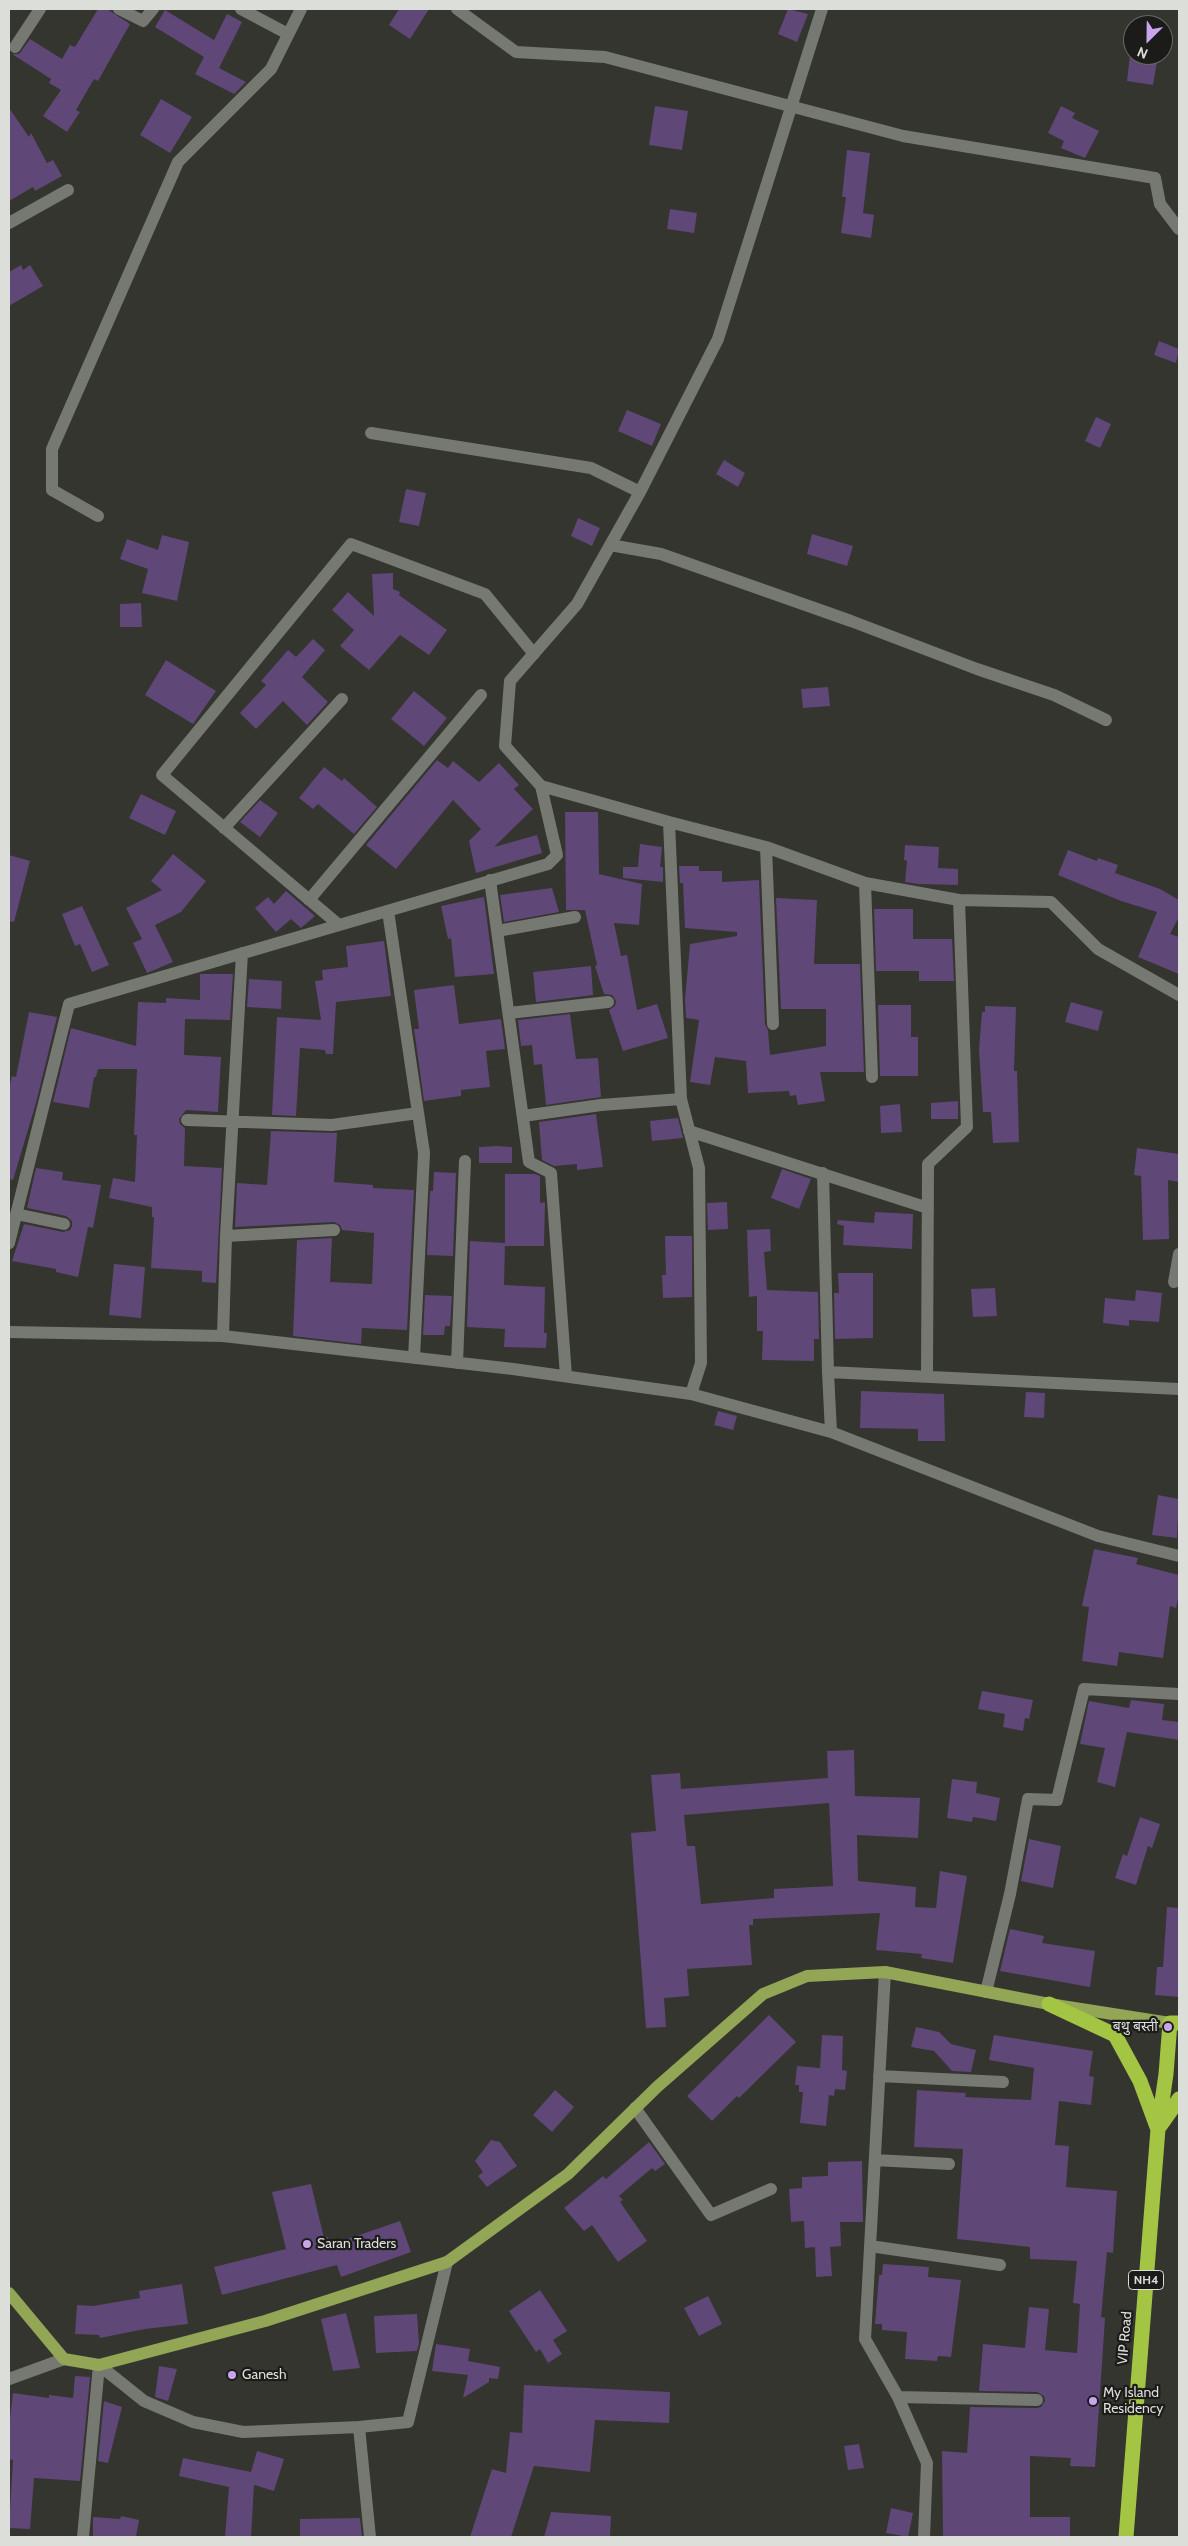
<!DOCTYPE html>
<html>
<head>
<meta charset="utf-8">
<style>
	body { margin:0 }
	#map { position:relative; width:1188px; height:2546px; overflow:hidden; background:#33352e; font-family:Cabin,sans-serif }
	canvas { display:block }
	.frame { position:absolute; inset:0; border:10px solid #dcded9; pointer-events:none }
	.north { position:absolute; left:1123px; top:15px; width:50px; height:50px; box-sizing:border-box; background:#1b1c19; border:1px solid #686a66; border-radius:50%; rotate:203deg; font-size:14px; font-weight:700; line-height:20px; text-align:center; color:#dcded9 }
	.north::after { content:''; display:block; margin:auto; width:18px; height:22px; background:#c9a5ee; clip-path:polygon(50% 0,100% 100%,50% 72%,0 100%) }
</style>
</head>
<body>
<div id="map">
<canvas width="1188" height="2546"></canvas>
<div class="frame"></div>
<div class="north">N</div>
</div>
<script>
const context = document.querySelector('canvas').getContext('2d');
context.lineJoin = 'round';
function paint(path, color) { context.fillStyle = color; context.fill(path, 'evenodd'); }
const toPath = rows => new Path2D(rows.map(r => 'M' + r).join(''));
function trace(path, color, width, dash) { context.strokeStyle = color; context.lineWidth = width; context.lineCap = dash ? 'butt' : 'round'; context.setLineDash(dash || []); context.stroke(path); }
function write(font, color, halo, rows, align = 'center') {
  context.font = font + ' Cabin,"Noto Sans Devanagari",sans-serif'; context.lineWidth = 4.5; context.setLineDash([]); context.textBaseline = 'middle'; context.strokeStyle = halo; context.fillStyle = color; for (const [text, x, y, turn = 0] of rows) {
    context.save(); context.translate(x, y); context.rotate((+turn || 0) * Math.PI / 180); context.textAlign = isNaN(turn) ? turn : align; if (halo) context.strokeText(text, 0, 0); context.fillText(text, 0, 0); context.restore();
  }
}
const building = toPath([
	[98,9,107,9,130,24,98,81,94,79,76,110,80,112,67,132,43,116,61,90,49,83,51,79,12,54,19,54,30,39,62,59,70,45,75,47],
	[399,9,429,9,410,39,389,25],
	[788,9,808,14,797,42,778,34],
	[165,10,214,40,227,14,242,22,219,68,246,82,234,94,195,74,204,57,155,27],
	[1130,55,1158,55,1153,85,1127,81],
	[161,99,192,117,170,153,140,135],
	[655,106,688,111,682,150,649,145],
	[1061,106,1075,113,1072,118,1099,131,1085,158,1061,148,1064,141,1048,133],
	[9,108,29,137,31,133,47,163,53,160,62,176,35,191,33,187,9,201],
	[847,150,870,153,863,213,874,215,871,238,841,233,846,197,842,197],
	[670,209,697,213,694,233,667,229],
	[21,265,23,270,30,265,43,286,9,306,9,272],
	[1159,341,1179,349,1176,363,1154,355],
	[627,410,661,424,652,446,618,431],
	[1096,417,1111,424,1100,448,1085,441],
	[724,460,745,473,738,487,716,474],
	[406,489,426,493,419,526,399,522],
	[578,518,600,528,592,546,571,536],
	[812,534,853,546,847,566,807,554],
	[162,535,189,542,177,601,142,593,148,569,120,559,127,539,158,550],
	[393,573,393,589,400,592,399,595,447,630,429,655,400,635,369,670,340,646,354,630,332,610,348,592,374,616,372,574],
	[141,603,142,627,120,627,120,604],
	[313,639,325,650,302,677,328,702,307,725,283,701,256,729,240,713,266,685,261,681,288,650,296,657],
	[166,660,216,691,193,724,145,695],
	[828,687,830,706,803,708,801,689],
	[414,691,447,718,424,746,391,719],
	[437,760,448,768,453,761,479,782,499,763,519,785,514,789,533,809,494,847,537,835,542,853,476,873,469,841,481,829,453,800,396,869,366,845],
	[324,767,342,781,344,778,377,807,354,834,318,804,313,809,299,798],
	[141,794,176,811,165,835,129,818],
	[260,800,278,813,260,837,240,822],
	[565,812,598,812,599,874,642,884,639,925,614,923,621,956,627,955,637,1010,657,1004,668,1038,623,1051,609,1010,615,1006,616,1001,612,995,604,994,595,966,597,965,585,910,566,910],
	[640,844,662,847,660,867,663,867,663,882,623,878,623,867,638,867],
	[905,845,939,847,938,868,958,869,958,885,919,884,905,882,907,861,904,860],
	[1068,850,1097,861,1098,858,1118,865,1115,873,1160,889,1179,900,1179,917,1170,934,1179,937,1179,974,1138,957,1157,912,1121,901,1058,875],
	[173,854,206,881,181,912,155,925,173,962,147,973,133,943,142,939,126,908,162,890,151,881],
	[9,855,30,861,14,922,9,921],
	[679,866,699,866,699,871,722,871,722,882,759,880,765,1024,768,1030,770,1055,826,1046,826,1009,781,1009,776,898,817,900,814,964,860,964,864,1072,820,1072,825,1101,798,1105,796,1095,790,1096,789,1091,748,1093,746,1061,715,1057,710,1085,690,1082,699,1020,686,1018,685,999,690,944,737,936,737,932,685,928,683,883,680,883],
	[552,888,559,912,504,922,500,895],
	[286,891,315,916,301,928,291,919,276,932,255,908,268,897,274,904],
	[484,897,494,974,455,977,451,938,448,939,441,906],
	[82,906,109,965,92,972,80,944,75,946,62,914],
	[874,909,913,909,913,939,952,939,954,981,919,981,919,971,876,971],
	[384,941,391,996,336,1002,333,1054,326,1054,325,1050,300,1048,296,1116,272,1115,277,1017,321,1020,315,981,323,980,322,970,348,967,346,946],
	[591,966,593,995,536,1002,533,972],
	[200,974,233,974,230,1020,185,1019,184,1055,221,1057,218,1112,186,1110,179,1119,180,1124,185,1128,184,1166,222,1168,216,1283,202,1282,202,1271,151,1268,154,1217,152,1217,152,1207,109,1198,113,1178,135,1182,137,1135,134,1135,137,1069,98,1069,96,1077,94,1077,89,1108,53,1102,71,1028,136,1046,138,1002,166,1003,166,998,200,1000],
	[249,979,282,981,281,1009,247,1007],
	[454,985,459,1024,501,1019,505,1049,486,1051,490,1087,461,1090,461,1096,424,1101,414,1029,419,1029,414,990],
	[1071,1002,1103,1011,1098,1031,1065,1022],
	[878,1005,911,1005,911,1037,918,1037,918,1076,880,1076],
	[985,1006,1016,1007,1014,1071,1017,1071,1019,1142,993,1143,991,1112,983,1112,979,1050,982,1012,985,1012],
	[29,1012,57,1017,36,1103,13,1180,9,1179,9,1088,12,1076,16,1077],
	[570,1014,576,1059,598,1058,601,1097,546,1105,542,1064,534,1065,532,1045,521,1046,518,1020],
	[958,1101,958,1119,931,1119,931,1103],
	[900,1104,902,1132,881,1133,880,1106],
	[596,1114,603,1167,577,1170,577,1164,554,1166,542,1160,539,1122],
	[678,1118,683,1138,652,1141,650,1121],
	[271,1131,337,1133,334,1182,373,1185,373,1188,414,1190,407,1330,362,1328,361,1344,293,1336,297,1240,332,1238,330,1282,372,1284,374,1233,342,1230,340,1225,334,1222,235,1227,237,1183,267,1185],
	[497,1146,512,1147,512,1163,479,1163,479,1147],
	[1137,1148,1179,1154,1179,1182,1168,1180,1169,1239,1143,1240,1141,1176,1134,1175],
	[36,1168,63,1172,62,1180,101,1185,93,1228,88,1227,78,1277,56,1272,56,1269,12,1261,24,1224,63,1232,70,1230,72,1226,72,1221,66,1216,27,1208],
	[782,1169,811,1179,799,1209,771,1198],
	[434,1172,456,1173,453,1256,427,1255,430,1191,433,1191],
	[505,1174,535,1174,540,1176,540,1203,545,1202,544,1246,505,1246],
	[727,1202,728,1229,708,1230,707,1203],
	[875,1212,913,1214,912,1249,843,1245,844,1226,837,1224,838,1220,874,1223],
	[770,1229,771,1251,764,1252,767,1290,818,1292,819,1339,814,1339,814,1361,762,1360,763,1331,757,1331,757,1296,749,1297,747,1230],
	[665,1236,692,1236,692,1297,663,1298,662,1275,666,1275],
	[470,1241,505,1243,504,1285,545,1287,544,1333,547,1333,546,1348,504,1347,505,1329,467,1327],
	[114,1264,145,1267,141,1318,109,1315],
	[838,1273,873,1273,873,1338,835,1339,834,1293,839,1293],
	[995,1288,997,1316,973,1317,971,1289],
	[1136,1290,1162,1293,1159,1322,1129,1320,1129,1326,1103,1323,1105,1298,1135,1301],
	[425,1295,452,1296,450,1326,445,1326,444,1335,423,1335],
	[861,1391,944,1394,945,1441,918,1441,918,1429,860,1428],
	[1026,1392,1045,1393,1044,1418,1024,1417],
	[718,1411,737,1416,733,1430,714,1425],
	[1158,1495,1179,1499,1177,1538,1152,1535],
	[1094,1549,1138,1558,1136,1564,1179,1575,1179,1594,1176,1608,1170,1606,1163,1658,1119,1652,1117,1666,1082,1661,1089,1607,1082,1606],
	[982,1691,1033,1700,1029,1719,1025,1718,1023,1731,1003,1727,1005,1714,978,1709],
	[1131,1700,1164,1704,1162,1720,1179,1722,1179,1740,1127,1732,1115,1787,1097,1782,1105,1748,1080,1744,1089,1701,1129,1708],
	[854,1750,855,1796,920,1798,918,1838,857,1835,858,1881,916,1887,915,1907,936,1908,940,1871,967,1876,953,1963,921,1958,922,1954,876,1950,880,1913,753,1919,753,1925,749,1925,752,1965,687,1969,689,1996,664,1998,666,2027,646,2028,631,1833,656,1831,651,1775,680,1773,681,1789,828,1778,827,1751],
	[829,1803,833,1886,774,1889,774,1898,701,1904,695,1846,687,1846,684,1815],
	[952,1779,977,1782,976,1793,1000,1798,996,1821,973,1817,972,1822,947,1818],
	[1140,1817,1160,1824,1152,1848,1148,1846,1136,1885,1115,1878,1123,1854,1127,1856],
	[1029,1839,1061,1846,1053,1888,1021,1881],
	[1167,1907,1179,1908,1179,1997,1155,1995,1157,1967,1163,1967],
	[1010,1929,1044,1936,1042,1943,1095,1951,1090,1987,1000,1971],
	[769,2015,796,2042,739,2098,737,2096,712,2121,687,2096],
	[916,2027,939,2032,951,2044,976,2050,971,2072,952,2071,934,2051,911,2047],
	[822,2035,843,2036,842,2070,847,2071,845,2090,835,2089,834,2096,829,2095,826,2126,800,2123,803,2092,799,2092,799,2085,795,2085,797,2066,820,2068],
	[994,2035,1093,2051,1089,2076,1094,2077,1091,2105,1059,2101,1055,2145,1069,2146,1066,2187,1117,2191,1113,2253,1107,2252,1101,2317,1105,2318,1095,2467,1070,2466,1071,2458,1030,2456,1030,2517,1070,2517,1070,2537,943,2537,942,2451,967,2453,970,2407,1037,2408,1041,2407,1045,2401,1044,2396,1037,2392,979,2391,983,2344,1025,2348,1029,2307,1049,2309,1045,2350,1077,2353,1080,2304,1073,2303,1077,2261,1030,2259,1030,2247,957,2239,963,2149,914,2147,917,2090,966,2093,965,2097,1031,2100,1034,2068,989,2060],
	[555,2090,574,2107,552,2132,533,2115],
	[491,2140,500,2142,517,2166,487,2187,478,2176,483,2172,475,2161],
	[649,2142,665,2164,655,2171,652,2168,619,2196,623,2200,620,2202,647,2241,618,2262,592,2225,584,2231,564,2208,603,2176,606,2179],
	[862,2161,863,2222,840,2222,841,2246,830,2247,832,2276,816,2277,815,2247,805,2248,804,2221,791,2222,789,2189,802,2188,802,2177,828,2176,828,2162],
	[311,2184,324,2238,328,2237,330,2245,400,2221,411,2252,341,2277,337,2265,222,2295,214,2267,286,2249,272,2192],
	[883,2264,929,2267,928,2277,961,2280,951,2357,938,2356,937,2361,905,2359,907,2332,882,2330,882,2324,875,2324,879,2275,882,2275],
	[182,2284,188,2324,145,2329,100,2338,99,2335,75,2334,77,2305,93,2306,140,2298,139,2291],
	[540,2290,567,2331,553,2340,562,2354,548,2363,540,2349,536,2352,509,2311],
	[708,2296,722,2324,699,2336,684,2308],
	[346,2313,360,2368,333,2371,321,2319],
	[417,2314,419,2343,417,2351,376,2353,374,2316],
	[436,2344,470,2349,468,2361,500,2367,498,2379,489,2378,489,2382,463,2398,468,2375,432,2371],
	[159,2366,177,2369,168,2401,155,2397],
	[75,2376,90,2377,80,2481,34,2478,30,2529,9,2528,13,2460,9,2459,9,2427,13,2393,49,2398,49,2395,73,2398],
	[524,2385,670,2392,669,2423,595,2420,590,2472,534,2466,511,2537,470,2537,492,2469,506,2473,510,2432,522,2433],
	[104,2401,122,2407,108,2463,98,2461],
	[859,2444,864,2468,848,2470,844,2446],
	[257,2451,284,2459,274,2491,254,2485,251,2537,225,2537,229,2487,179,2476,183,2458,251,2472],
	[891,2508,913,2513,908,2537,886,2533],
	[551,2512,611,2516,610,2537,544,2537],
	[121,2516,139,2520,136,2537,93,2537,93,2517,120,2519],
	[360,2518,362,2537,300,2537,300,2519]
]);
const street = toPath([
	[119,9,143,21,153,9],
	[241,9,288,34],
	[457,9,516,52,605,57,903,136,1155,178,1160,204,1179,229],
	[15,47,40,9],
	[9,223,68,190],
	[371,433,591,468,640,492,577,604,510,681,505,746,541,786],
	[640,492,718,339,822,9],
	[98,516,52,490,52,449,178,162,271,69,301,9],
	[610,545,661,554,851,621,977,669,1054,695,1106,720],
	[224,828,342,699],
	[490,880,529,1162,551,1173,566,1376],
	[865,883,872,1077],
	[309,900,481,695],
	[388,911,424,1153,414,1358],
	[339,925,162,775,351,544,485,594,534,654],
	[497,931,575,917],
	[509,1013,608,1002],
	[773,1024,766,847,865,883,959,900],
	[681,1099,699,1168,701,1363,691,1394],
	[523,1116,601,1105,681,1099,669,822,766,847],
	[187,1120,332,1125,418,1113],
	[689,1131,928,1208],
	[823,1173,828,1372],
	[16,1214,64,1224],
	[226,1236,334,1230],
	[9,1243,69,1004,548,864,557,855,541,786,669,822],
	[1174,1282,1179,1254],
	[9,1332,223,1336,513,1369,691,1394,831,1432,1098,1536,1179,1556],
	[223,1336,226,1236,242,953],
	[457,1363,465,1161],
	[927,1376,928,1164,967,1127,959,900,1051,902,1098,949,1179,995],
	[831,1432,828,1372,1179,1389],
	[885,1972,865,2339,898,2397,927,2463,924,2537],
	[986,1992,1010,1894,1028,1799,1057,1800,1084,1689,1179,1694],
	[879,2076,1003,2082],
	[635,2108,711,2215,771,2189],
	[875,2160,949,2164],
	[870,2246,1000,2265],
	[99,2365,144,2401,193,2422,243,2432,359,2427,408,2422,447,2262],
	[9,2379,64,2359],
	[898,2397,1037,2400],
	[359,2427,370,2537],
	[83,2537,99,2365]
]);
const primary = toPath([
	[9,2293,64,2359,99,2365,265,2321,447,2262,568,2174,657,2087,763,1994,807,1976,885,1972,1049,2004,1170,2023]
]);
const highway = toPath([
	[1049,2004,1115,2035,1140,2081,1157,2127],
	[1160,2126,1179,2099],
	[1126,2537,1158,2129,1166,2074,1170,2023,1179,2023]
]);
const markers = [
	[1168,2027,5,"#c9a5ee"],
	[307,2244,5,"#c9a5ee"],
	[232,2375,5,"#c9a5ee"],
	[1093,2401,5,"#c9a5ee"]
];
const shields = [
	[1146,2280,35]
];
const shieldNames = [
	["NH4",1146,2280]
];
const poiNames = [
	["बथु बस्ती",1158,2027,"right"],
	["Saran Traders",317,2244],
	["Ganesh",242,2375],
	["My Island",1103,2393],
	["Residency",1103,2409]
];
const streetNames = [
	["VIP Road",1125,2338,-85]
];
paint(building, '#5f4777');
trace(street, '#767971', 12);
trace(primary, '#92a656', 12);
trace(highway, '#a4c444', 15);
for (const [x, y, r, color] of markers) { const dot = new Path2D(); dot.arc(x, y, r, 0, 2 * Math.PI); context.fillStyle = color; context.fill(dot); trace(dot, '#1b1c19', 2); }
for (const [x, y, w] of shields) { const box = new Path2D(); box.roundRect(x - w / 2, y - 9.5, w, 19, 4); context.fillStyle = '#1b1c19'; context.fill(box); trace(box, '#dcded9', 1); }
write('bold 12px', '#dcded9', null, shieldNames);
write('14px', '#dcded9', '#1b1c19', poiNames, 'left');
write('14px', '#dcded9', '#1b1c19', streetNames);
</script>
</body>
</html>
